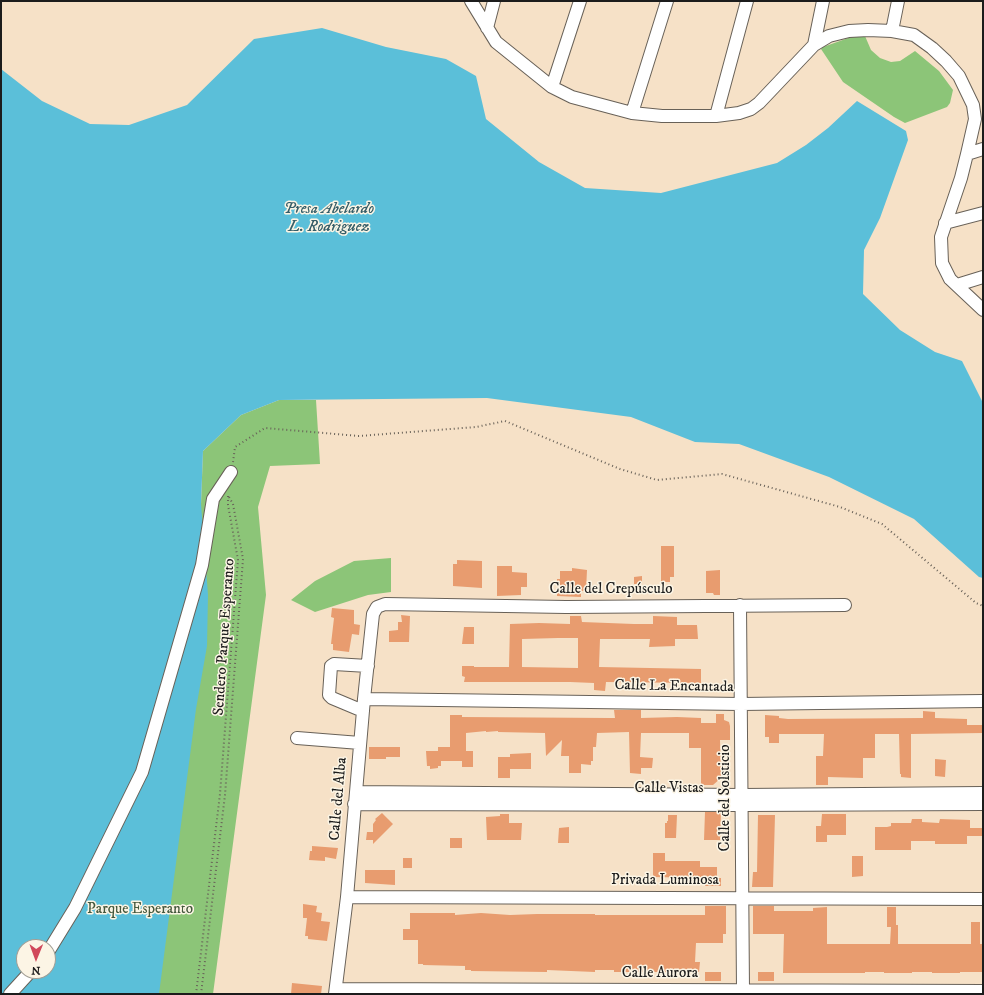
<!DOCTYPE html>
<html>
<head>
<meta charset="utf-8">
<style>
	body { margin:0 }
	#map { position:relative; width:984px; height:995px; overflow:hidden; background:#f6e1c7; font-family:"IM FELL DW Pica",serif }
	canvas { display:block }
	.frame { position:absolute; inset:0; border:2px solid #1c1c1c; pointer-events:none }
	.north { position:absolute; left:16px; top:939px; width:40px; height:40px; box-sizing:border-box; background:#fcf5e5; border:1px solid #a29e95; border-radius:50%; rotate:181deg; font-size:11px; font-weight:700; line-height:16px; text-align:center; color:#1c1c1c }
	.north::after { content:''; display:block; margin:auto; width:14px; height:18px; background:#d1495b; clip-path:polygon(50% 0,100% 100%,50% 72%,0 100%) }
</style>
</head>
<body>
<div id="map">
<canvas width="984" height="995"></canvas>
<div class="frame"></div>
<div class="north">N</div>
</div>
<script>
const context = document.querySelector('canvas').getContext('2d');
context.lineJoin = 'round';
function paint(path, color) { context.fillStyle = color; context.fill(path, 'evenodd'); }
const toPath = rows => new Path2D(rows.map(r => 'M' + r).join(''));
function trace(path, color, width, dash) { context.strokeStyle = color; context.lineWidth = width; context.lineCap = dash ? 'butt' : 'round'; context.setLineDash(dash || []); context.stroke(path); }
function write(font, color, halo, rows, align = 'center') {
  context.font = font + ' "IM FELL DW Pica",serif'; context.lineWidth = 3; context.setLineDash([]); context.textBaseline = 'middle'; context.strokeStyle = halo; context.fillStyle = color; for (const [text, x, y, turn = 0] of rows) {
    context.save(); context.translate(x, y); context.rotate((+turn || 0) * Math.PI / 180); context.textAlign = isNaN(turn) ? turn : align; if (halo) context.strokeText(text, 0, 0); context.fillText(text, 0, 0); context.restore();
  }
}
const green = toPath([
	[863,35,865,36,871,50,880,58,891,62,900,61,915,51,939,71,953,90,950,103,947,107,905,123,894,117,843,82,821,49,823,47,854,36],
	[279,400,316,400,320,464,270,466,258,507,266,595,213,994,1,994,1,979,201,504,203,451,241,415],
	[24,947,48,947,48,971,24,971],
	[391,558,391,592,368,595,315,612,291,600,315,581,354,561]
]);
const water = toPath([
	[322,28,386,47,446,59,476,76,486,119,539,162,585,188,661,193,777,163,806,145,828,128,857,101,906,131,908,140,880,218,864,250,863,294,900,330,935,352,962,361,983,403,983,578,979,577,914,519,829,477,739,444,695,442,631,417,487,398,279,400,241,415,203,451,201,504,208,595,207,646,196,709,159,994,1,994,1,69,42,101,90,124,129,125,187,105,254,39],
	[24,947,48,947,48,971,24,971]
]);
const building = toPath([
	[661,546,674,546,674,577,670,577,670,582,661,582],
	[457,560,482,561,482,588,453,586,453,564,457,564],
	[497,566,512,566,512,572,527,573,527,587,521,587,521,595,497,596],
	[572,568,587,570,586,591,581,591,581,597,557,596,557,579,560,579,560,571,572,571],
	[720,570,720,595,714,595,713,593,706,593,706,571],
	[642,576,642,584,634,584,634,577],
	[332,608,354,610,354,624,360,625,359,635,352,634,349,652,333,650,333,644,331,644,334,618,331,617],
	[401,615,410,616,409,642,389,642,389,631,398,630,398,622,402,622],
	[570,616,581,616,582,622,634,624,653,624,653,616,677,617,677,625,697,625,698,639,675,639,675,646,649,647,650,639,600,639,599,667,701,669,701,683,606,682,605,691,594,690,594,683,570,682,464,682,465,677,462,676,462,666,474,666,474,667,509,667,510,624,539,623,570,624],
	[558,638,578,638,578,668,522,667,522,639],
	[464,627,474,627,474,644,462,644],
	[614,710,641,710,641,718,677,717,701,718,701,723,716,723,716,714,724,714,724,720,729,722,730,726,730,740,720,740,721,778,713,785,701,785,701,748,689,748,689,733,641,733,640,757,653,758,652,768,641,768,641,774,630,773,629,732,597,733,596,747,593,747,593,761,591,761,591,765,581,764,581,773,569,773,569,756,561,756,562,740,546,756,545,733,498,732,498,731,486,732,486,731,466,733,466,751,473,751,473,767,462,767,462,761,441,761,441,766,438,766,438,768,430,769,430,766,427,766,426,751,438,751,438,747,450,747,450,715,462,715,462,717,610,718,615,718],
	[923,711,935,712,935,718,967,719,967,725,983,725,983,733,911,734,911,778,901,777,901,774,900,774,899,734,875,734,875,758,863,758,863,778,828,777,828,785,816,785,816,756,823,756,824,734,779,734,779,743,769,743,769,737,765,737,765,715,779,716,779,718,788,719,923,718],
	[369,747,400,747,400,757,386,757,386,759,369,759],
	[531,753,531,769,510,769,510,778,498,778,498,757,510,757,510,754],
	[935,759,946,760,945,777,935,776],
	[705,812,721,812,720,840,704,840],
	[382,813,393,824,373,844,373,840,366,840,367,832,373,832,373,824,376,820,375,819],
	[500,814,509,814,509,823,522,823,521,840,487,840,486,817,500,816],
	[822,814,846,814,846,835,827,835,827,842,816,842,816,826,821,826],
	[668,815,677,815,676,838,665,838,665,823,667,823,667,821,668,821],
	[758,815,775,815,773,887,752,887,753,872,757,872],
	[912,819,922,819,922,822,939,823,940,819,970,820,970,828,983,828,983,836,967,836,967,844,935,844,935,841,911,841,911,850,875,850,875,827,887,827,891,826,891,823,911,823],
	[569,827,569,843,558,843,559,828],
	[450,838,462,838,462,848,450,848],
	[312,846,338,848,336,859,325,857,325,861,309,860,310,851,312,851],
	[653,853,665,853,665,861,700,861,700,867,717,867,717,878,721,878,721,886,705,886,705,878,653,877],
	[852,856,863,856,863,876,852,877],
	[403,858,412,858,412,868,403,868],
	[365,870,395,870,395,885,365,883],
	[303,904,317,906,316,912,322,913,321,921,330,922,327,941,308,939,308,936,305,936,307,918,303,918],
	[705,906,726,906,726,934,723,934,723,943,696,943,695,962,700,962,699,972,614,972,614,970,595,970,595,972,547,970,547,972,471,971,471,970,465,970,465,966,423,965,423,964,418,964,418,940,403,940,403,929,410,929,410,913,455,913,455,915,481,913,510,915,537,914,595,914,595,915,705,915],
	[753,906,774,906,774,911,813,911,813,908,827,907,827,944,890,944,891,927,887,927,887,907,896,907,896,925,898,925,898,944,971,944,971,922,980,922,980,944,983,944,983,972,960,972,960,973,932,973,932,972,912,972,912,973,884,973,884,972,865,972,865,973,783,973,784,934,753,934],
	[705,972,721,972,721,981,705,981],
	[758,972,774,972,774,981,758,981],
	[292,983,322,986,321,994,291,994]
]);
const path = toPath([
	[233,462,235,447,265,428,359,436,476,427,505,421,620,469,657,480,722,474,840,507,882,524,976,603,983,606],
	[196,994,220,794,238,560,228,505,228,496],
	[201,994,225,795,243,559,233,504,229,497]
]);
const minor = toPath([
	[471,1,496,42,552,87,572,97,632,113,662,116,716,116,739,113,751,109,759,103,814,45,829,36,849,31,868,30,892,31,914,35,932,48,946,61,959,76,973,105,975,119,967,154,961,178,941,237,942,263,950,279,983,310],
	[487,28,494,1],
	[892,31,898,1],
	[814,45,823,1],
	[552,87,580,1],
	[632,113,667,1],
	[716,116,747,1],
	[967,154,983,149],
	[945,223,983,213],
	[957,285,983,277],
	[740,605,743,990],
	[364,699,741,704,983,701],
	[363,711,332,698,329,695,331,666,334,664,368,666],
	[297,738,360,743],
	[356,792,743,795,983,793],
	[354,804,742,805,983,804],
	[347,897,983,899],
	[48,952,75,908,142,772,202,565,213,499,231,472],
	[336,989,983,991],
	[10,994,31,971],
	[335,994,347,897,364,699,373,614,377,607,385,604,566,607,845,605]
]);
const streetNames = [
	["Calle del Crepúsculo",611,590],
	["Sendero Parque Esperanto",225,637,-86],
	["Calle La Encantada",674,687,1],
	["Calle Vistas",669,789],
	["Calle del Solsticio",726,798,-90],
	["Calle del Alba",339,799,-85],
	["Privada Luminosa",665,881],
	["Calle Aurora",660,974]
];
const parkNames = [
	["Parque Esperanto",140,910]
];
const waterNames = [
	["Presa Abelardo",329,210],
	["L. Rodriguez",329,228]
];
paint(green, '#8cc578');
paint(water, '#5bbfd9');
paint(building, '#e89c6f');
trace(minor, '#686158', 14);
trace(path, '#686158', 2, [1, 3]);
trace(minor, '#fff', 12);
write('15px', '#1c1c1c', '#fcf5e5', streetNames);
write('15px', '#43573c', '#fcf5e5', parkNames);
write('italic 16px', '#355d68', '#fcf5e5', waterNames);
</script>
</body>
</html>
